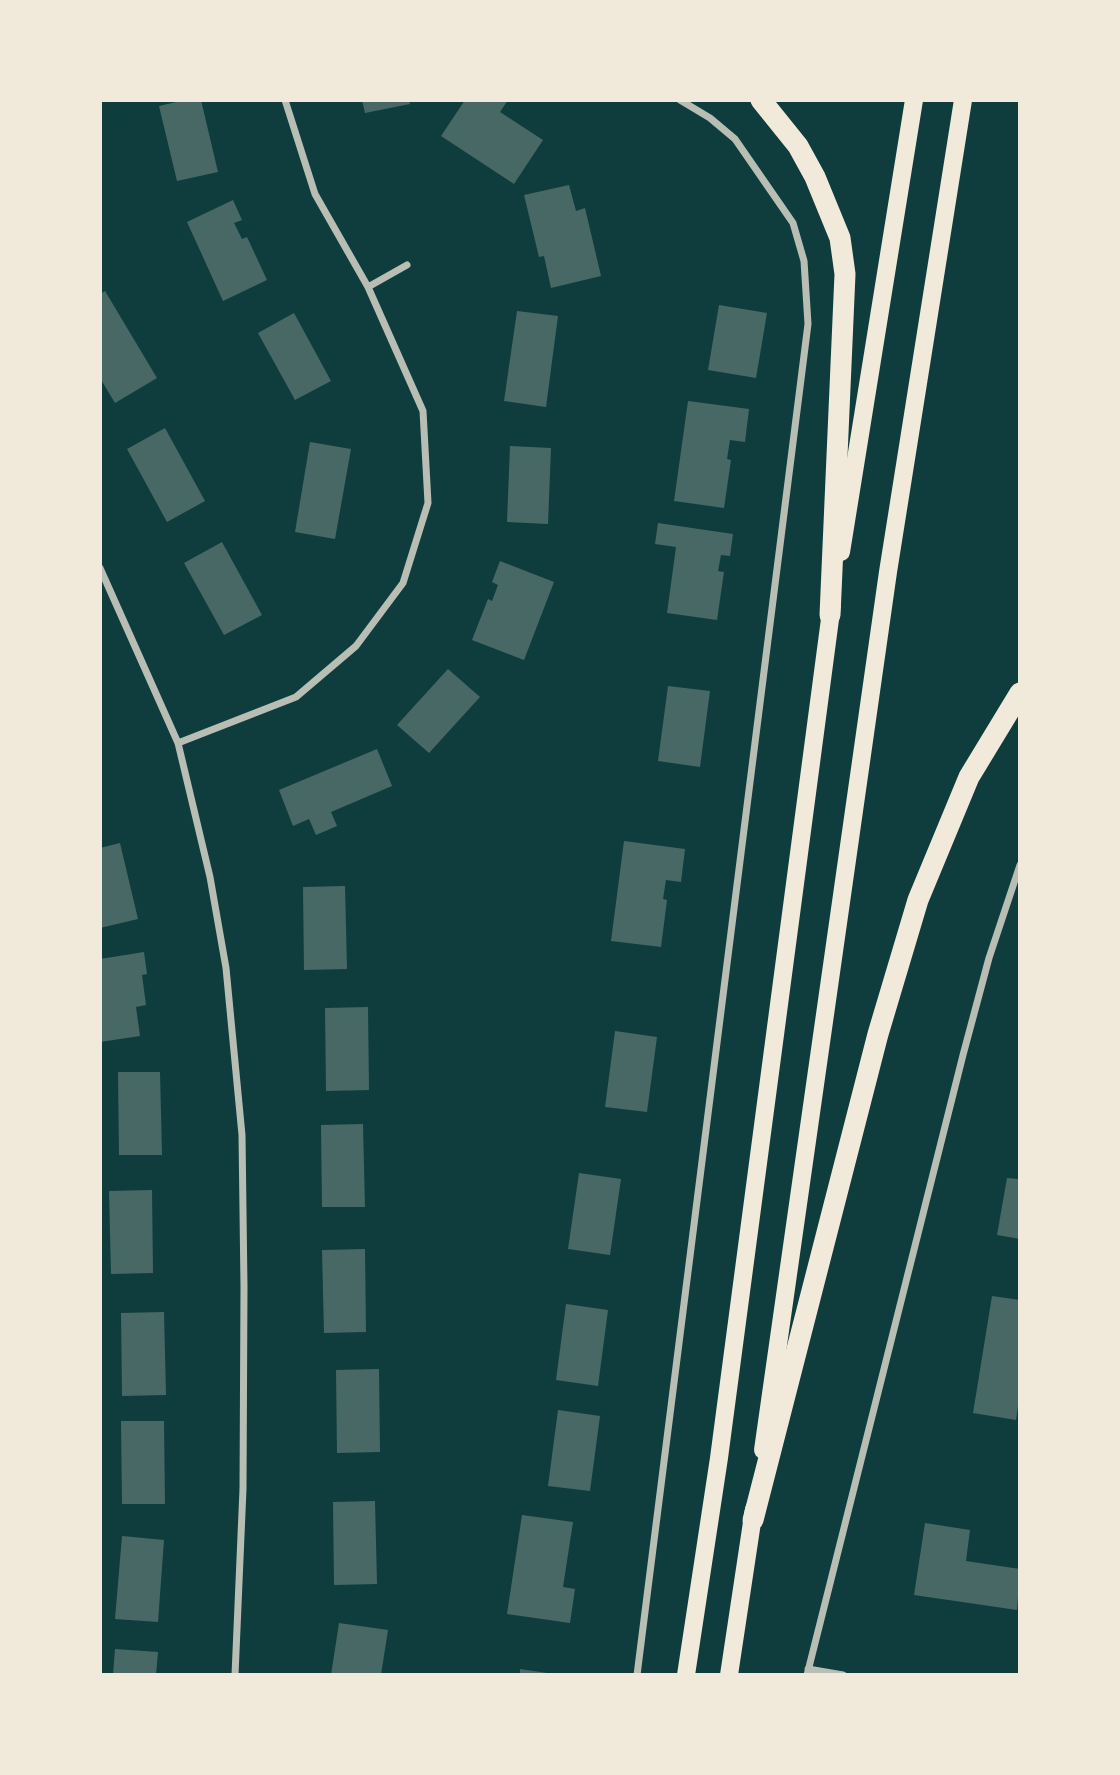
<!DOCTYPE html>
<html>
<head>
<meta charset="utf-8">
<style>
	body { margin:0 }
	#map { position:relative; width:1120px; height:1775px; overflow:hidden; background:#0f3d3e; font-family:Poppins,sans-serif }
	canvas { display:block }
	.frame { position:absolute; inset:0; border:102px solid #f1e9da; pointer-events:none }
</style>
</head>
<body>
<div id="map">
<canvas width="1120" height="1775"></canvas>
<div class="frame"></div>
</div>
<script>
const context = document.querySelector('canvas').getContext('2d');
context.lineJoin = 'round';
function paint(path, color) { context.fillStyle = color; context.fill(path, 'evenodd'); }
const toPath = rows => new Path2D(rows.map(r => 'M' + r).join(''));
function trace(path, color, width, dash) { context.strokeStyle = color; context.lineWidth = width; context.lineCap = dash ? 'butt' : 'round'; context.setLineDash(dash || []); context.stroke(path); }
const building = toPath([
	[185,100,201,100,218,172,177,181,159,106],
	[362,100,409,100,410,104,365,113],
	[465,100,508,100,500,112,543,140,514,184,441,136],
	[569,185,576,211,585,208,601,276,551,288,544,256,539,257,524,195],
	[233,200,242,220,234,223,242,239,247,237,267,280,223,301,187,222],
	[105,291,157,378,115,403,100,378,100,294],
	[719,305,767,313,756,378,708,370],
	[517,311,558,316,546,407,504,401],
	[294,313,331,381,295,400,258,333],
	[688,401,749,409,745,442,730,440,727,459,731,460,724,508,674,501],
	[165,428,205,501,167,522,127,449],
	[310,442,351,449,335,539,295,532],
	[510,446,551,448,548,524,507,522],
	[658,523,733,534,730,556,721,555,718,571,724,572,717,620,667,613,676,547,655,544],
	[222,542,262,615,224,635,184,563],
	[500,561,554,582,524,660,472,640,488,599,492,601,498,585,492,582],
	[448,669,480,697,429,753,397,725],
	[668,686,710,691,700,767,658,761],
	[377,749,392,786,331,812,337,826,316,835,309,819,293,826,279,790],
	[624,841,685,849,681,882,666,880,663,899,667,900,661,947,611,941],
	[120,843,138,919,100,928,100,848],
	[345,886,347,969,304,970,303,887],
	[144,952,147,974,142,975,146,1005,136,1007,140,1036,100,1042,100,959],
	[368,1007,369,1090,326,1091,325,1008],
	[615,1031,657,1037,647,1112,605,1107],
	[118,1072,160,1072,162,1155,119,1155],
	[363,1124,365,1207,322,1207,321,1125],
	[1019,1172,1020,1172,1020,1239,997,1235,1007,1178,1018,1179],
	[579,1173,621,1179,610,1255,568,1249],
	[152,1190,153,1273,111,1274,109,1191],
	[365,1249,366,1332,324,1333,322,1250],
	[992,1296,1020,1300,1020,1392,1016,1420,973,1413],
	[566,1304,608,1310,598,1386,556,1380],
	[164,1312,166,1395,122,1396,121,1313],
	[379,1369,380,1452,337,1453,336,1370],
	[558,1410,600,1416,590,1491,548,1486],
	[121,1421,164,1421,165,1504,122,1504],
	[375,1501,377,1584,334,1585,333,1502],
	[522,1515,573,1522,563,1587,575,1589,570,1623,507,1614],
	[925,1523,970,1530,966,1561,1020,1569,1017,1610,914,1595],
	[122,1536,164,1540,158,1622,115,1619],
	[339,1623,388,1630,381,1675,331,1675],
	[115,1649,158,1652,156,1675,113,1675],
	[520,1669,554,1674,554,1675,520,1675]
]);
const minor = toPath([
	[368,287,407,265],
	[100,568,178,743,210,877,226,968,242,1135,244,1287,243,1489,235,1675],
	[178,743,296,697,356,646,403,583,428,503,423,411,368,287,315,194,285,100],
	[808,1669,843,1675],
	[637,1675,808,324,804,261,793,223,735,139,710,118,680,100],
	[807,1675,963,1055,989,958,1020,865]
]);
const primary = toPath([
	[841,552,914,100],
	[763,1450,888,572,963,100],
	[686,1675,719,1458,832,604],
	[729,1675,754,1509]
]);
const motorway = toPath([
	[761,100,798,146,815,177,840,238,845,274,830,615],
	[753,1520,878,1034,918,900,969,777,1020,693]
]);
paint(building, '#486865');
trace(minor, '#b8beb3', 7);
trace(primary, '#f1e9da', 18);
trace(motorway, '#f1e9da', 21);
</script>
</body>
</html>
